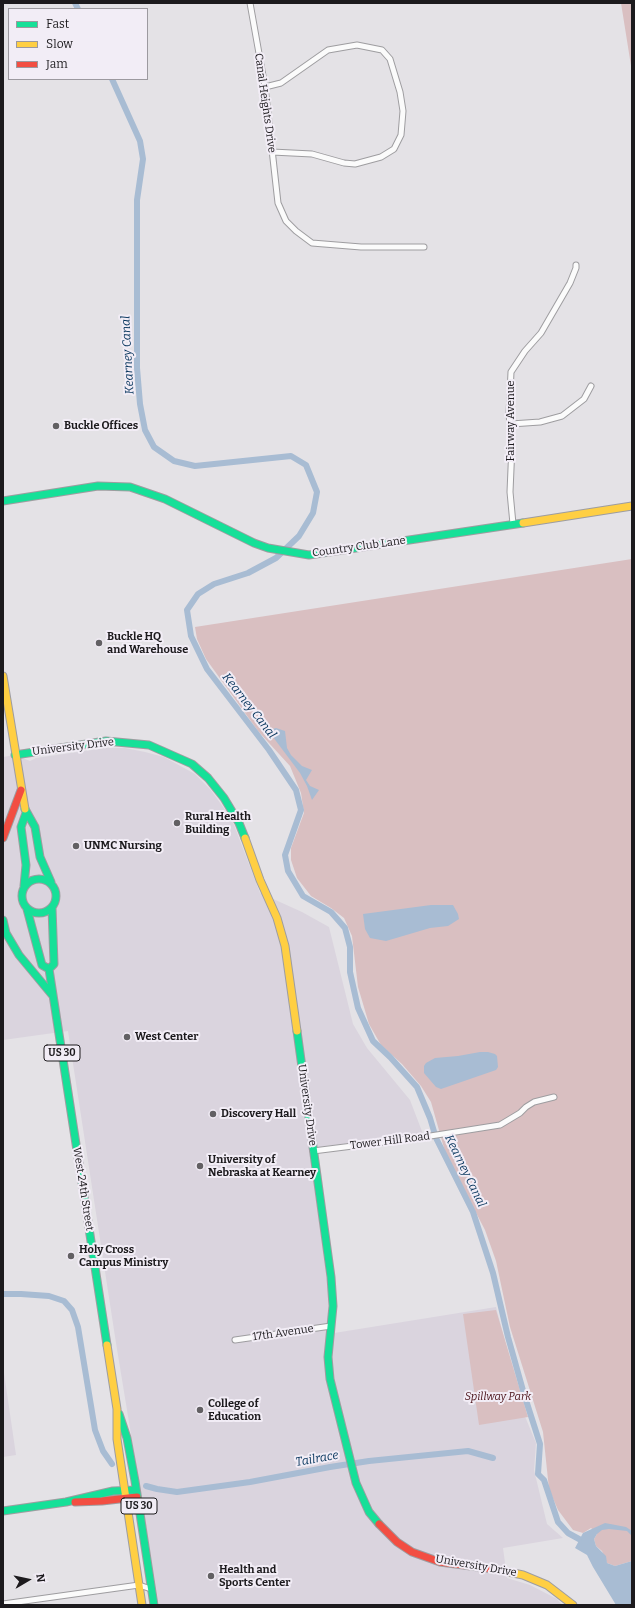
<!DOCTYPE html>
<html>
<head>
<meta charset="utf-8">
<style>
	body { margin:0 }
	#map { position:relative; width:635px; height:1608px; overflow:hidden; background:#e4e2e6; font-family:Bitter,serif }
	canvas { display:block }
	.frame { position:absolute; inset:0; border:4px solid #1c1a1d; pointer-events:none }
	.legend { position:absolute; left:8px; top:8px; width:140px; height:72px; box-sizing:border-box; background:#f2edf6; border:1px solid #9c999f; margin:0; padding:5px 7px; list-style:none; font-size:12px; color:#1c1a1d }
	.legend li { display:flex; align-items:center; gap:8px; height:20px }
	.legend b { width:20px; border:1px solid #9c999f }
	.north { position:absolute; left:8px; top:1560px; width:40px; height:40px; -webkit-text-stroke:3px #f2edf6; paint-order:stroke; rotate:81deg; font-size:11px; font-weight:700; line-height:16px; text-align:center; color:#1c1a1d }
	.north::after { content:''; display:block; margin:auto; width:14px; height:18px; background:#1c1a1d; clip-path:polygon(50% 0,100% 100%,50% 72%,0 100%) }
</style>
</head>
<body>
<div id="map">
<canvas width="635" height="1608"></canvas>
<div class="frame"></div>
<ul class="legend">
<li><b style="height:5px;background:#16e098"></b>Fast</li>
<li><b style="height:5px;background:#ffcf43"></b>Slow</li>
<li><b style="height:5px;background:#f24e42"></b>Jam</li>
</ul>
<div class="north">N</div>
</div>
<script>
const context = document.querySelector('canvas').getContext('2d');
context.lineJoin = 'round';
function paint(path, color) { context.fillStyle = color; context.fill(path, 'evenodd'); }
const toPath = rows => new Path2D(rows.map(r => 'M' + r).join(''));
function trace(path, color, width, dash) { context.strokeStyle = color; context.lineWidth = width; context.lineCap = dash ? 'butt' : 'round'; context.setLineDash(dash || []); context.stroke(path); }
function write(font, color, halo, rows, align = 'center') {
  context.font = font + ' Bitter,serif'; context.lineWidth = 4; context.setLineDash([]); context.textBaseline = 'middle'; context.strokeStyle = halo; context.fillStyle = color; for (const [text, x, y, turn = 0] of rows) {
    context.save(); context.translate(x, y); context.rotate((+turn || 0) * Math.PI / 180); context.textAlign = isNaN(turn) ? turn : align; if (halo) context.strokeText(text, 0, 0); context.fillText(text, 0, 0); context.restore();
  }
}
const built = toPath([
	[106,748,125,748,145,752,164,757,195,774,210,789,226,811,234,825,260,893,302,912,329,927,353,1024,367,1048,410,1100,423,1134,309,1148,328,1288,328,1334,496,1307,524,1414,536,1443,534,1470,547,1524,563,1538,503,1548,507,1578,530,1585,557,1599,562,1605,159,1605,116,1343,68,1031,3,1040,3,757,15,755,30,761,36,758],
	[3,1366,16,1455,3,1457]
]);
const green = toPath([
	[621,3,632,3,632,72],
	[632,559,632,1561,615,1566,607,1563,602,1551,596,1546,594,1539,597,1534,591,1528,583,1533,573,1530,558,1510,549,1489,543,1432,510,1327,496,1261,485,1230,446,1155,431,1102,421,1086,402,1064,381,1045,369,1024,358,987,352,936,344,918,331,908,311,896,297,878,291,860,291,848,304,813,301,793,290,766,258,731,206,659,197,639,195,627],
	[496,1310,528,1417,479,1425,463,1314]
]);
const water = toPath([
	[276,728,285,731,287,748,291,755,302,766,312,770,306,780,310,786,319,790,312,800,307,786,300,773,270,733,273,729],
	[431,905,453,905,458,914,459,919,448,926,430,928,386,941,370,938,365,929,363,914],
	[480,1052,488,1052,495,1054,497,1056,498,1067,496,1070,441,1089,436,1087,424,1073,424,1066,426,1063,435,1058,458,1056],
	[605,1523,626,1527,632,1531,632,1536,627,1531,609,1529,602,1530,597,1534,594,1539,596,1546,606,1556,607,1563,615,1566,632,1561,632,1605,616,1605,593,1567,587,1555,575,1548,583,1533]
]);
const canal = toPath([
	[75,3,78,9],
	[112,79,140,141,143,159,137,200,137,368,140,404,145,430,154,447,174,461,195,466,291,456,306,465,317,492,313,513,299,536,276,558,248,573,214,584,198,594,187,610,191,636,207,669,269,750,296,790,301,810,285,855,288,871,303,896,331,912,345,928,350,947,350,972,358,1008,373,1041,390,1057,417,1087,430,1118,436,1138,473,1212,493,1273,508,1337,524,1394,540,1444,538,1474,544,1480,558,1522,568,1533,579,1539],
	[3,1294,21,1294,49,1296,64,1301,72,1310,78,1327,95,1430,103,1451,112,1464],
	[146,1486,157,1489,177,1492,250,1482,330,1467,369,1461,468,1451,493,1458]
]);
const street = toPath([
	[250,3,265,87,278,203,286,221,296,231,312,243,361,247,424,247],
	[265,87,281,83,328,50,357,45,382,50,390,59,400,92,403,111,401,135,394,149,381,157,355,164,344,163,312,154,272,152],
	[511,424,540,422,562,416,584,399,591,386],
	[513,524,510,492,512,445,509,414,511,372,525,351,541,333,570,283,576,268,576,265],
	[313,1151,424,1137,500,1125,520,1113,526,1107,534,1102,554,1097],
	[235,1340,331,1326],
	[3,1604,139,1585,151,1589]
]);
const fast = toPath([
	[3,501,98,486,130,487,165,499,254,543,268,548,309,555,523,523],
	[15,755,106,741,149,745,192,764,208,778,224,798,239,823,245,838],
	[25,809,35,827,40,857,51,882],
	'22 896a17 17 0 1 1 34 0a17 17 0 1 1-34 0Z',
	[24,886,26,865,21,827,26,813],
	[27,909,42,965,49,969,107,1345],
	[3,920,6,933,19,955,53,996],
	[49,969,54,964,52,907],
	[297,1031,331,1277,333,1306,328,1357,330,1379,356,1483,369,1512,379,1524],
	[119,1414,127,1438,135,1481,154,1605],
	[3,1511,66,1502,113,1491,136,1490]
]);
const slow = toPath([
	[523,523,632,506],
	[3,676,25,809],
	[245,838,260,880,277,918,285,946,297,1031],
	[107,1345,117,1409,117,1439,142,1605],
	[494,1569,523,1575,547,1585,573,1605]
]);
const jam = toPath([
	[3,838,21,790],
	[75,1502,102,1501,137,1497],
	[379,1524,397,1542,412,1552,440,1562,494,1569]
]);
const markers = [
	[56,426,4,"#626063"],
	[99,643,4,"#626063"],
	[177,823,4,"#626063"],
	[76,846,4,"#626063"],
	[127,1037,4,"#626063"],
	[213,1114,4,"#626063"],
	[200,1166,4,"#626063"],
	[71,1256,4,"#626063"],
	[200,1410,4,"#626063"],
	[211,1576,4,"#626063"]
];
const shields = [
	[62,1053,36],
	[139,1506,36]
];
const shieldNames = [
	["US 30",62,1053],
	["US 30",139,1506]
];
const streetNames = [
	["Canal Heights Drive",265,103,82],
	["Fairway Avenue",511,421,-90],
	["Country Club Lane",359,547,-8],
	["University Drive",73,747,-7],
	["University Drive",307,1105,82],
	["Tower Hill Road",390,1141,-7],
	["West 24th Street",83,1189,81],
	["17th Avenue",283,1333,-8],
	["University Drive",476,1566,10]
];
const poiNames = [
	["Buckle Offices",64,426],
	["Buckle HQ",107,637],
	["and Warehouse",107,650],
	["Rural Health",185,817],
	["Building",185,830],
	["UNMC Nursing",84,846],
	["West Center",135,1037],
	["Discovery Hall",221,1114],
	["University of",208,1160],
	["Nebraska at Kearney",208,1173],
	["Holy Cross",79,1250],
	["Campus Ministry",79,1263],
	["College of",208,1404],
	["Education",208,1417],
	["Health and",219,1570],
	["Sports Center",219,1583]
];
const parkNames = [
	["Spillway Park",498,1397]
];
const waterNames = [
	["Kearney Canal",128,355,-93],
	["Kearney Canal",249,706,52],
	["Kearney Canal",465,1171,64],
	["Tailrace",317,1459,-10]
];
paint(built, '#dad4de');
paint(green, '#d9bfc1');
paint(water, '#a8bcd3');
trace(canal, '#a8bcd3', 6);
trace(street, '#9e9da0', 7);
trace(fast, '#9e9da0', 9);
trace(slow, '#9e9da0', 9);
trace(jam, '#9e9da0', 9);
trace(street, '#fbfbfb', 5);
trace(fast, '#16e098', 7);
trace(slow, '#ffcf43', 7);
trace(jam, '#f24e42', 7);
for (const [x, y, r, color] of markers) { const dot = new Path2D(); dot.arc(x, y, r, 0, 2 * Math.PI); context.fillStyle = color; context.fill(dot); trace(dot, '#f2edf6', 1.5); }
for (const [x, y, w] of shields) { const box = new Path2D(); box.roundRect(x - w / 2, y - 8, w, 16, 3); context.fillStyle = '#f2edf6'; context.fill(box); trace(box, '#1c1a1d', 1); }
write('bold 10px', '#1c1a1d', null, shieldNames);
write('11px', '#1c1a1d', '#f2edf6', streetNames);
write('bold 11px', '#1c1a1d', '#f2edf6', poiNames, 'left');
write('italic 11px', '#4b1219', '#f2edf6', parkNames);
write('italic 12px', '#04335b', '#f2edf6', waterNames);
</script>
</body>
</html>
